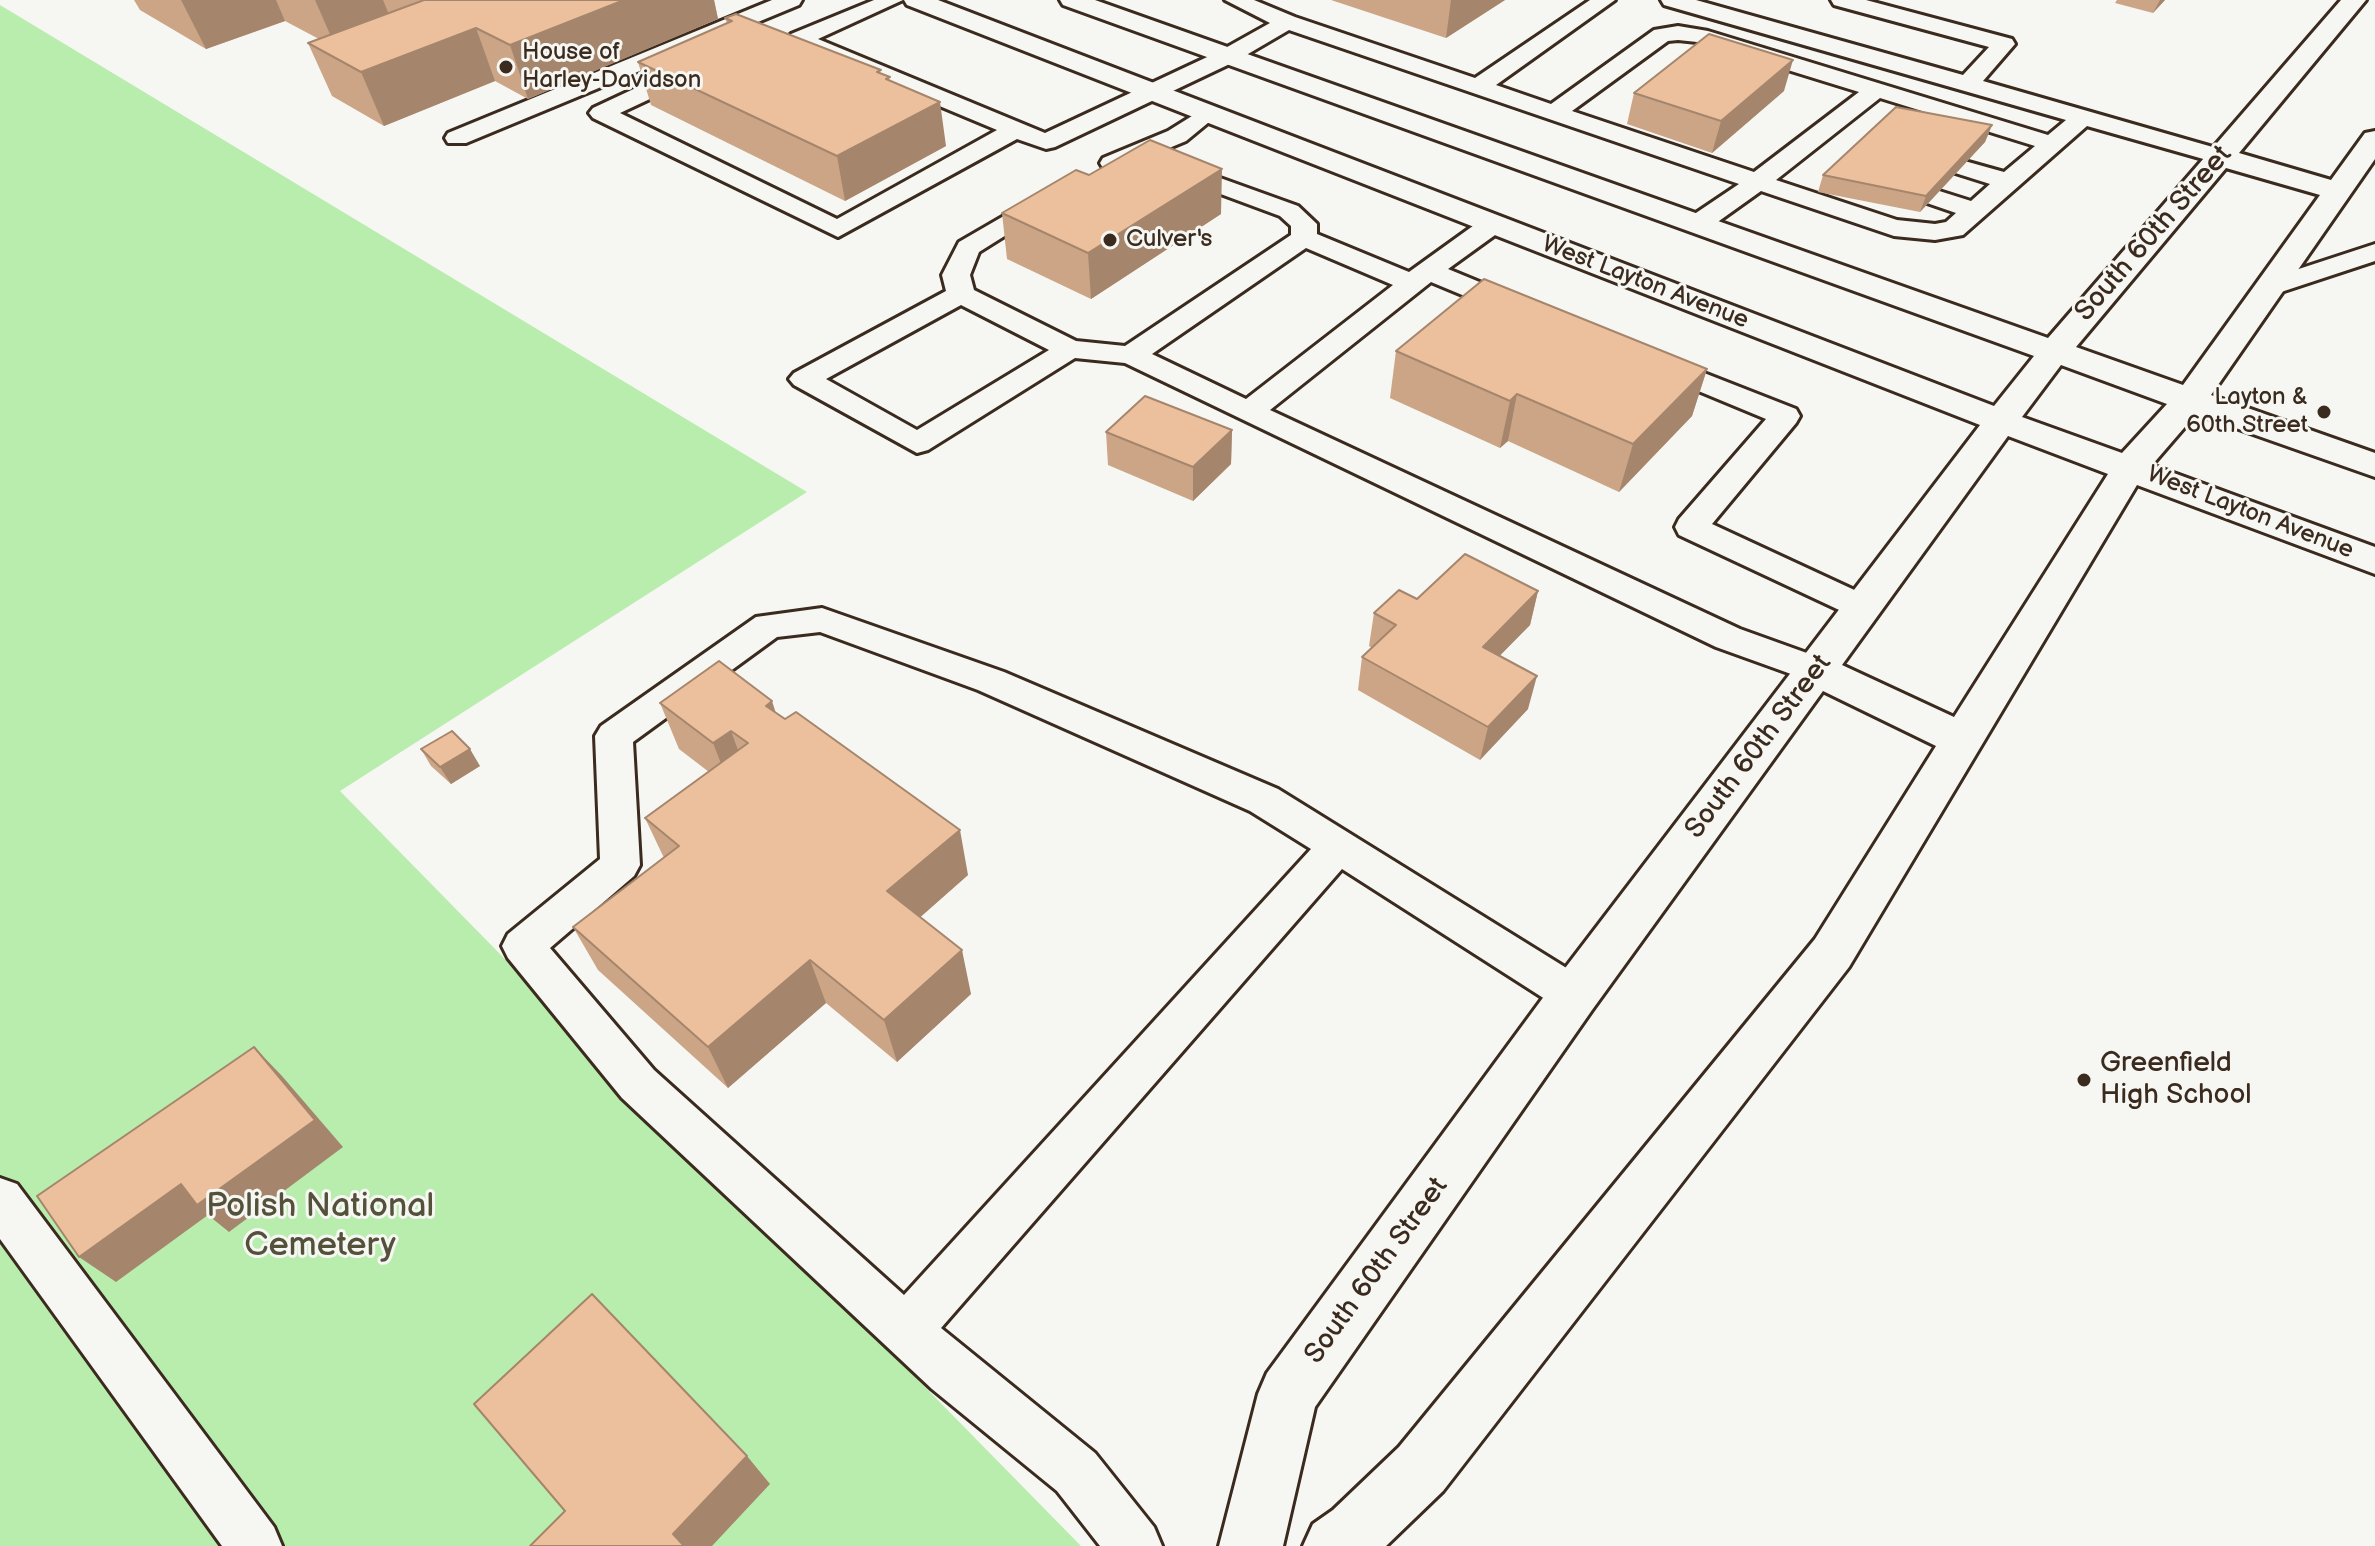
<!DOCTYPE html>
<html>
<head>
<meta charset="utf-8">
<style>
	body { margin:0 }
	canvas { display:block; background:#f6f6f2 }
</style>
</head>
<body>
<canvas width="2375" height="1546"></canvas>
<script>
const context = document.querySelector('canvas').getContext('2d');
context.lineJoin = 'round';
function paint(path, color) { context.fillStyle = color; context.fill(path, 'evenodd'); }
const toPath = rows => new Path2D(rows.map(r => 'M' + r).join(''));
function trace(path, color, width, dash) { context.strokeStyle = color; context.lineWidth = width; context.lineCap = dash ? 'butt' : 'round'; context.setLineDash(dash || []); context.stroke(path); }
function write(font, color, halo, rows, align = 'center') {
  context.font = font + ' "Balsamiq Sans",sans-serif'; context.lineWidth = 6; context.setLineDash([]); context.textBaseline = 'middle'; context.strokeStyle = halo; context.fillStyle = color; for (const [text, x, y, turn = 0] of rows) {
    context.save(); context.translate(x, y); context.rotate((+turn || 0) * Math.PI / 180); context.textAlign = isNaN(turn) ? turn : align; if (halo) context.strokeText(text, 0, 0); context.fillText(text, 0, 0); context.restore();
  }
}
const green = toPath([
	[0,5,807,492,340,791,1081,1546,0,1546]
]);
const lane = toPath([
	[772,0,802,0,799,5,466,143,448,143,445,138,448,133,772,0],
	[874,0,903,0,818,39,1045,133,1220,51,1270,23,1225,0,1254,0,1295,17,1475,78,1590,0,1615,0,1496,85,1551,104,1654,30,1678,26,1708,31,2048,135,2066,120,1664,5,1661,0,1696,0,1963,75,1989,47,1834,5,1831,0,1866,0,2012,39,2015,44,1983,81,2230,152,2233,157,2221,164,2087,126,1963,235,1935,240,1894,236,1761,191,1705,231,1696,233,1683,225,1687,219,1739,184,1289,30,1236,61,1055,147,1046,149,1017,139,838,237,593,118,589,113,593,108,685,65,701,65,704,70,701,75,620,113,837,219,997,130,791,44,788,39,791,34,874,0],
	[1678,40,1697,42,1859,92,1754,172,1572,111,1668,41,1678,40],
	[1880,98,2035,146,2004,172,1961,160,1952,162,1949,167,1952,172,1990,184,1971,201,1933,189,1924,192,1920,197,1924,202,1956,213,1946,222,1935,224,1897,220,1776,180,1880,98],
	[1208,106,1220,113,1186,141,1121,168,1103,168,1100,163,1103,158,1168,131,1208,106],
	[1173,161,1298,206,1317,224,1317,234,1409,272,1484,218,1502,218,1506,224,1502,230,1448,269,1528,302,1532,308,1528,314,1508,314,1431,282,1270,410,1740,629,1829,661,1834,670,1829,679,1816,683,1716,647,1125,363,1075,358,928,450,917,453,794,385,789,379,794,373,946,291,942,275,959,242,1040,195,1049,192,1062,200,979,252,970,275,974,290,1076,341,1125,346,1291,235,1291,226,1280,216,1164,173,1161,168,1164,163,1173,161],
	[1306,248,1393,285,1246,399,1152,354,1306,248],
	[961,305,1049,350,917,430,826,379,961,305],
	[2375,244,2375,261,2269,296,2259,294,2255,288,2259,282,2375,244],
	[1653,353,1796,409,1800,416,1796,423,1712,524,1876,600,1881,608,1876,616,1864,620,1852,616,1679,535,1675,527,1679,519,1766,419,1643,368,1638,362,1643,356,1653,353],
	[822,608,1004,672,1278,789,1589,982,1595,995,1589,1008,1574,1013,1559,1008,1342,869,941,1328,1095,1453,1154,1527,1162,1546,1100,1546,1057,1491,932,1389,622,1098,508,958,502,946,508,934,600,859,595,736,601,726,756,617,822,608],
	[820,632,978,690,1250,811,1311,849,904,1295,654,1070,550,948,634,876,640,865,633,742,777,637,820,632],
	[0,1178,17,1184,274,1527,282,1546,222,1546,0,1239,0,1178]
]);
const secondary = toPath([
	[904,0,938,0,1994,406,2034,356,1063,5,1060,0,1095,0,2048,338,2341,0,2366,0,2239,153,2331,180,2365,133,2375,131,2375,159,2211,395,2375,453,2375,477,2196,414,2152,465,2375,547,2375,574,2137,485,1849,967,1443,1491,1386,1546,1303,1546,1313,1524,1333,1510,1399,1447,1815,939,1936,746,1823,691,1592,1010,1315,1407,1283,1546,1219,1546,1258,1394,1267,1373,1556,980,1980,425,907,5,904,0],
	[2226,168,2320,195,2183,385,2076,347,2226,168],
	[2061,365,2167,404,2122,453,2022,417,2061,365],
	[2008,436,2108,474,1954,717,1842,665,2008,436]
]);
const wall = toPath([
	[134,0,714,0,718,19,528,99,495,81,384,126,332,96,308,43,319,39,285,21,206,49,140,10],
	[1331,0,1505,0,1446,38],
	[2117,0,2165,0,2153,13,2115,3],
	[725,18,882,74,946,146,845,201,651,105,638,62,727,23],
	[1784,91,1712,153,1627,124,1634,93],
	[1992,125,1985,142,1920,212,1818,192,1823,175],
	[1089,175,1221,214,1091,299,1007,259,1002,213],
	[1396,351,1707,369,1692,416,1619,492,1508,441,1500,448,1390,398],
	[1232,430,1231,464,1193,501,1108,465,1106,432],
	[1538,591,1530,625,1499,656,1528,709,1480,760,1358,690,1362,657,1372,648,1369,646,1374,613,1417,599],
	[660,703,776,713,968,875,920,917,971,994,897,1062,826,1003,728,1088,598,970,573,927,664,858,645,818,709,772,679,749],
	[421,749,480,766,451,784,431,766]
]);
const shadedWall = toPath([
	[181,0,276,0,285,21,206,49],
	[315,0,383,0,394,27,336,48],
	[624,0,714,0,718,19,528,99,510,45],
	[1451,0,1505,0,1446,38],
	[2160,0,2165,0,2153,13],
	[476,28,495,81,384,126,361,72],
	[1793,60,1784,91,1712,153,1721,121],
	[940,102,946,146,845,201,837,156],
	[1992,125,1985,142,1920,212,1926,196],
	[1222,169,1221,214,1091,299,1088,253],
	[1707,369,1692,416,1619,492,1633,444],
	[1517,394,1508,441,1500,448,1510,401],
	[1232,430,1231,464,1193,501,1193,467],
	[1538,591,1530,625,1476,680,1483,647],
	[1537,676,1528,709,1480,760,1488,727],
	[772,701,787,748,766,706],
	[731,731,748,777,731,789,713,743],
	[470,749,480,766,451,784,440,767],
	[960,830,968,875,899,936,887,891],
	[962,950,971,994,897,1062,884,1020],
	[810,960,826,1003,728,1088,708,1047],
	[254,1047,282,1076,343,1147,229,1232,208,1215,116,1282,79,1257],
	[747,1456,770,1484,712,1546,684,1546,673,1534]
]);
const building = toPath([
	[424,0,624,0,510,45,476,28,361,72,308,43,424,0],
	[736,14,881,70,877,72,890,77,886,79,940,102,837,156,638,62,732,21,725,18,736,14],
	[1709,34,1793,60,1721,121,1634,93,1709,34],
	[1896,107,1992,125,1926,196,1823,175,1896,107],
	[1150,140,1222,169,1088,253,1002,213,1076,170,1089,175,1150,140],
	[1484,279,1707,369,1633,444,1517,394,1510,401,1396,351,1484,279],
	[1145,396,1232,430,1193,467,1106,432,1145,396],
	[1465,554,1538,591,1483,647,1537,676,1488,727,1362,657,1396,625,1374,613,1399,590,1417,599,1465,554],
	[719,661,772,701,766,706,785,719,796,712,960,830,887,891,962,950,884,1020,810,960,708,1047,573,927,679,846,645,818,748,743,731,731,713,743,660,703,719,661],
	[452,731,470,749,440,767,421,749,452,731],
	[254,1047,315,1120,197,1205,181,1184,79,1257,37,1196,254,1047],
	[592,1294,747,1456,673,1534,684,1546,530,1546,565,1511,474,1404,592,1294]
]);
const markers = [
	[506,67,8,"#3b2a1e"],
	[1110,240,8,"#3b2a1e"],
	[2324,412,8,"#3b2a1e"],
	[2084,1080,8,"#3b2a1e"]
];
const farPoinames = [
	["House of",522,53],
	["Harley-Davidson",522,81],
	["Culver's",1126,240],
	["Layton &",2308,398,"right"],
	["60th Street",2308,426,"right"]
];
const farStreetnames = [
	["West Layton Avenue",1645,283,21],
	["West Layton Avenue",2250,513,21]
];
const streetNames = [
	["South 60th Street",2154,234,-49],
	["South 60th Street",1759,747,-53],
	["South 60th Street",1377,1271,-54]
];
const poiNames = [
	["Greenfield",2100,1064],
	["High School",2100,1096]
];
const nearParknames = [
	["Polish National",320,1207],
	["Cemetery",320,1246]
];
paint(green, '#b9edae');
trace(lane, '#3b2a1e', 6);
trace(secondary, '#3b2a1e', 6);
paint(lane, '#f6f6f2');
paint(secondary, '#f6f6f2');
paint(wall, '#cba586');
paint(shadedWall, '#a5866d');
paint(building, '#ecc09c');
trace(building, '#a5866d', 2);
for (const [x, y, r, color] of markers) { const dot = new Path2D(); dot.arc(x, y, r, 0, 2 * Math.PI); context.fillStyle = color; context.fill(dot); trace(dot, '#f6f6f2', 3); }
write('24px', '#3b2a1e', '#f6f6f2', farPoinames, 'left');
write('24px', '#3b2a1e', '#f6f6f2', farStreetnames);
write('28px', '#3b2a1e', '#f6f6f2', streetNames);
write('28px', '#3b2a1e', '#f6f6f2', poiNames, 'left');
write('34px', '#54513b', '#f6f6f2', nearParknames);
</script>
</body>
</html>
